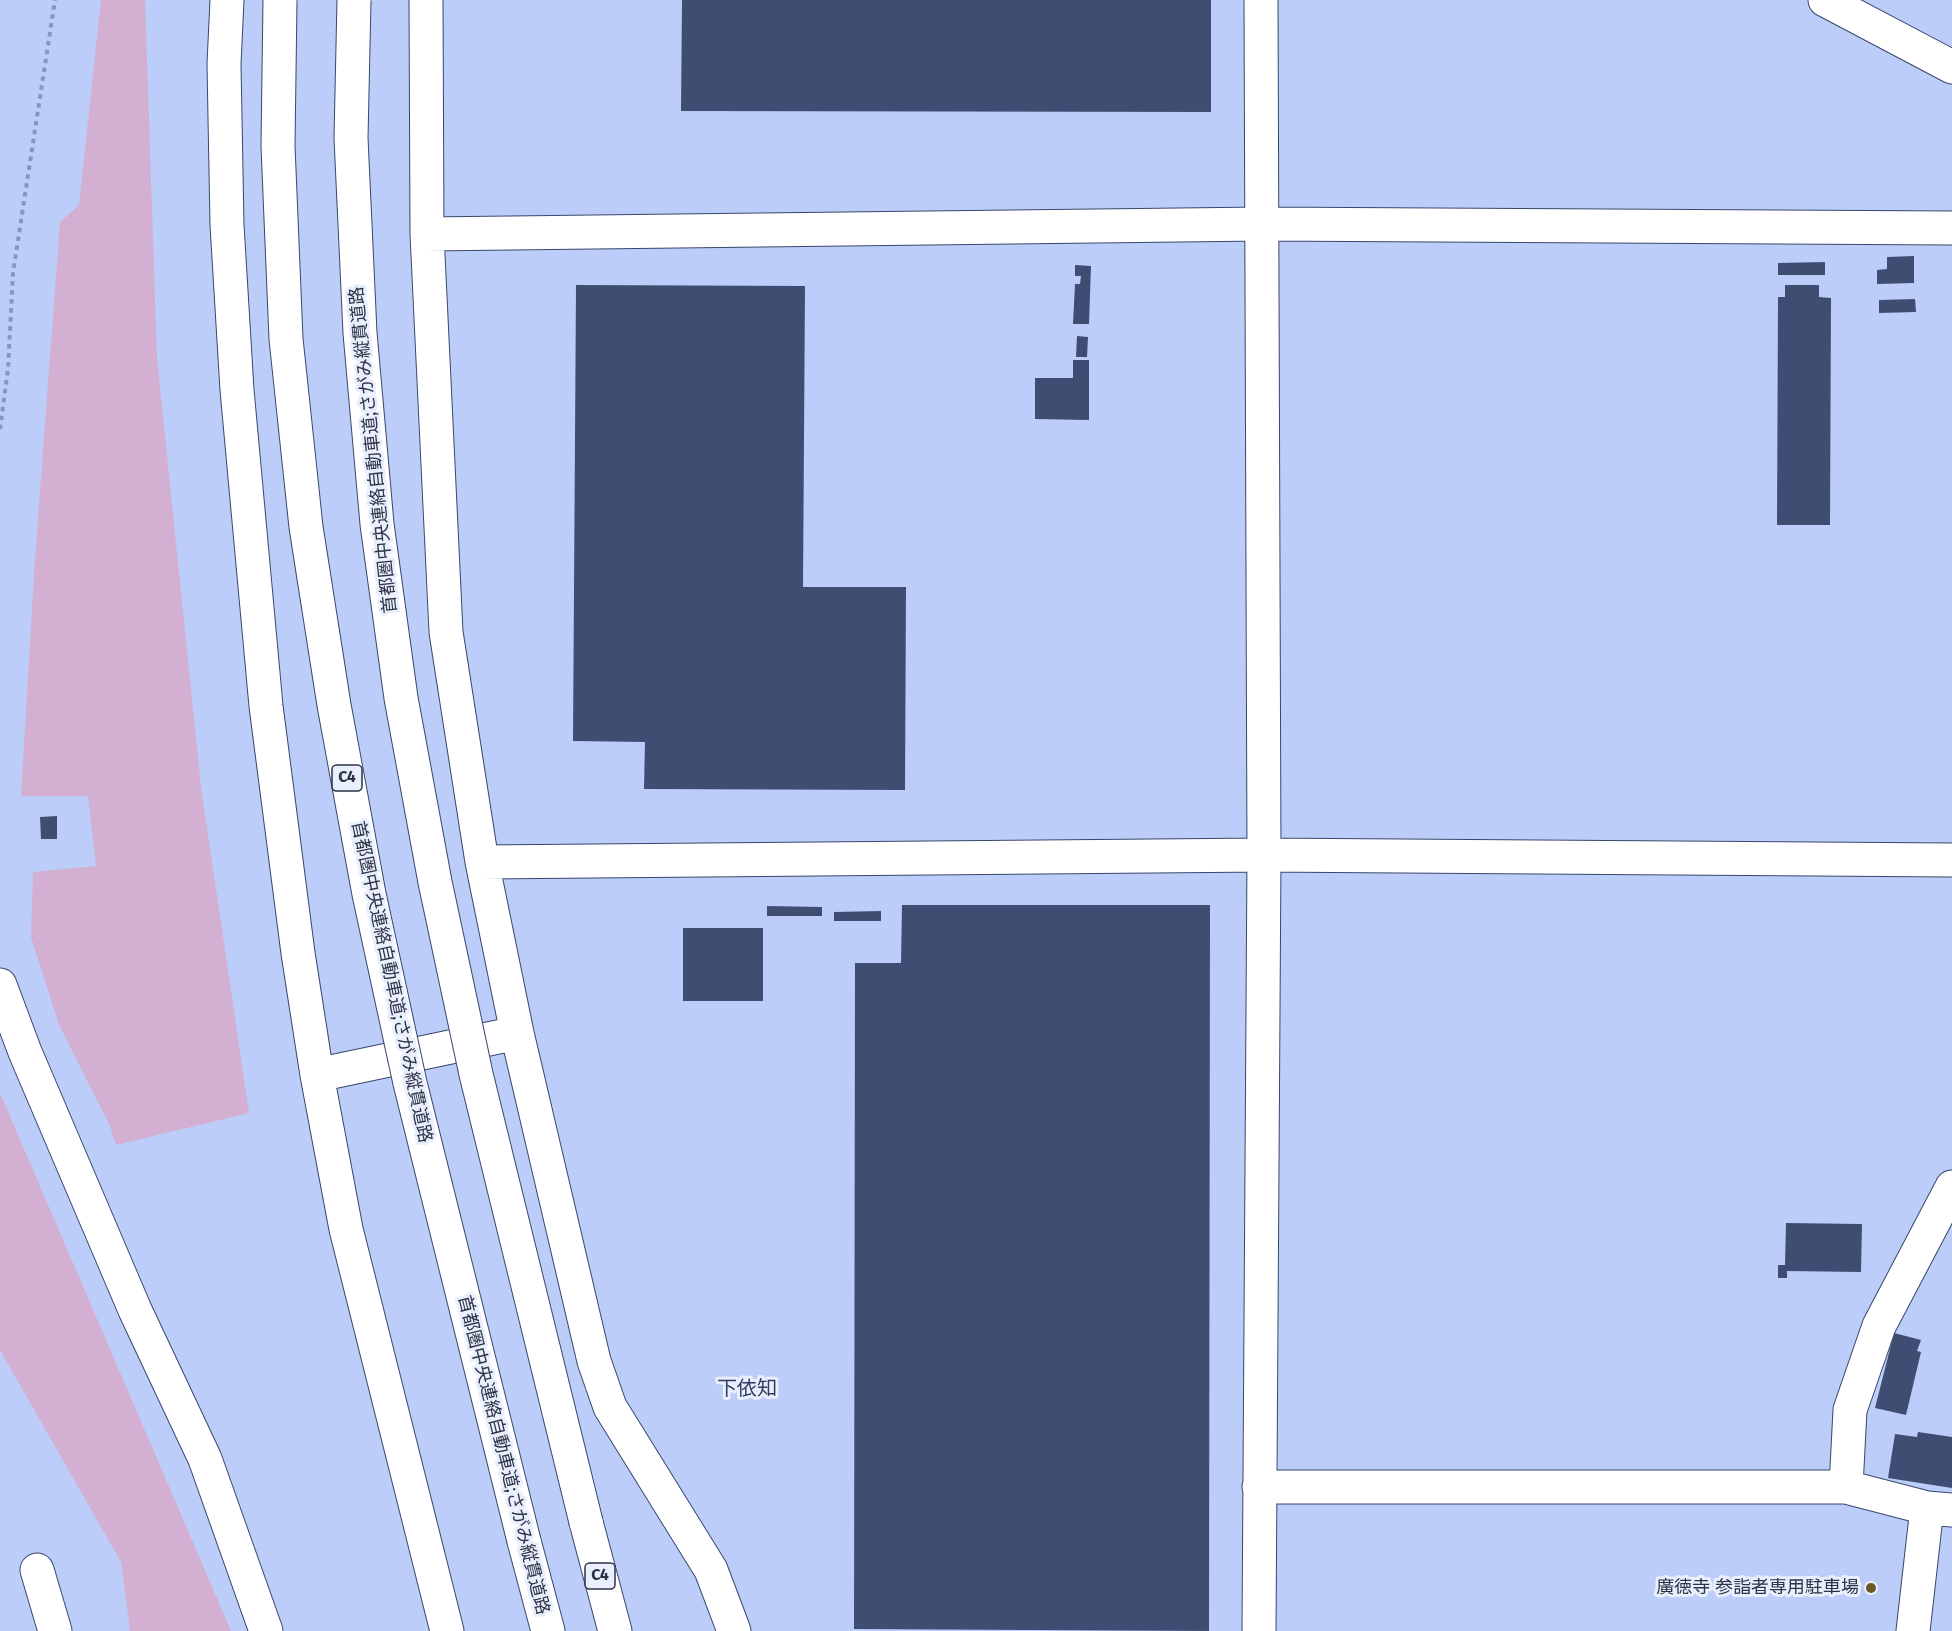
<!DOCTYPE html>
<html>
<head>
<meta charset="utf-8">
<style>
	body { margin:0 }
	canvas { display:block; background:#bccdfa }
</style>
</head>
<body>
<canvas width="1952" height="1631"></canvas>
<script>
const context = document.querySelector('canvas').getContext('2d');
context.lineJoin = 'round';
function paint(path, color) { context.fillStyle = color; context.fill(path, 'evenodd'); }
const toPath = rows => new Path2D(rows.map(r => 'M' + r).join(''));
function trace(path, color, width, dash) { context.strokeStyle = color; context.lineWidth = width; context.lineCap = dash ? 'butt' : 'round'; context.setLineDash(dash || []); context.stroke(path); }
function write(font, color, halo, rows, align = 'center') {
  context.font = font + ' "Fira Sans","Noto Sans JP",sans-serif'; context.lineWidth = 6; context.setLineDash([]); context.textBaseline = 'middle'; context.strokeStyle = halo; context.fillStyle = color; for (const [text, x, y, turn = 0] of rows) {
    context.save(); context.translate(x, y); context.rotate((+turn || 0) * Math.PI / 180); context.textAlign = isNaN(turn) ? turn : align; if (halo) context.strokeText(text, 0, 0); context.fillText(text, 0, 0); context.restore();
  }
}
const green = toPath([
	[101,0,145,0,157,358,201,787,249,1113,116,1145,110,1126,59,1025,31,937,33,872,96,866,88,796,21,796,35,558,60,222,79,205],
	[0,1093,231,1631,130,1631,121,1562,0,1350]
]);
const building = toPath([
	[682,0,1211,0,1211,112,681,111],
	[1914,256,1914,283,1877,284,1877,270,1887,269,1887,257],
	[1825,262,1825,275,1778,275,1778,263],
	[1075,265,1091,266,1089,324,1073,324,1075,284,1080,284,1081,276,1075,276],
	[576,285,805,286,803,587,906,587,905,790,644,789,645,742,573,741],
	[1785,285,1819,285,1819,297,1831,298,1830,525,1777,525,1778,297,1785,297],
	[1915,299,1916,312,1879,313,1879,300],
	[1077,336,1088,337,1087,357,1076,357],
	[1073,360,1089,360,1089,420,1035,419,1035,378,1073,378],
	[57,816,57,839,41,839,40,817],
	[902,905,1210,905,1209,1631,854,1629,855,963,901,963],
	[767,906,822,907,822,916,767,916],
	[881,911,881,921,834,921,834,912],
	[683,928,763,928,763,1001,683,1001],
	[1786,1223,1862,1224,1861,1272,1787,1271,1787,1278,1778,1278,1778,1265,1785,1265],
	[1894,1333,1921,1340,1917,1351,1921,1352,1906,1415,1875,1408],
	[1918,1432,1952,1437,1952,1488,1888,1478,1895,1434,1917,1437]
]);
const path = toPath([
	[0,429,8,369,13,273,55,0]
]);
const minor = toPath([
	[227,0,224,64,227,225,237,390,266,706,298,953,317,1075,346,1229,447,1631],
	[426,0,427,234,446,632,482,862,517,1033,594,1361,610,1407,711,1570,734,1631],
	[1825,0,1952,67],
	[427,234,1263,224,1952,228],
	[482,862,1264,855,1952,860],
	[0,985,25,1052,135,1310,205,1459,266,1631],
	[317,1075,517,1033],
	[1259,1487,1846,1487,1927,1508,1952,1510],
	[1846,1487,1850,1410,1879,1326,1952,1187],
	[37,1570,55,1631],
	[1259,1631,1264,855,1261,0],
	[1913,1631,1927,1508]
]);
const highway = toPath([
	[586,1522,615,1631],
	[524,1541,548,1631]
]);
const highwayBridge = toPath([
	[280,0,278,146,286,339,306,527,334,705,369,894,410,1083,524,1541],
	[354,0,351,138,360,333,377,524,401,698,435,882,476,1074,586,1522]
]);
const markers = [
	[1871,1588,6,"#6b5826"]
];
const shields = [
	[347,778,30],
	[600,1576,30]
];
const shieldNames = [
	["C4",347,778],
	["C4",600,1576]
];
const streetNames = [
	["首都圏中央連絡自動車道;さがみ縦貫道路",374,450,-96],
	["首都圏中央連絡自動車道;さがみ縦貫道路",391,982,78],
	["首都圏中央連絡自動車道;さがみ縦貫道路",503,1455,76]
];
const poiNames = [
	["廣徳寺 参詣者専用駐車場",1859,1588]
];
const neighbourhoodNames = [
	["下依知",747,1389]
];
paint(green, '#d3afd1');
paint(building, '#3f4d73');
trace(minor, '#39476c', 35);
trace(highway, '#39476c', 35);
trace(path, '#8996ba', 4, [4.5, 4.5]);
trace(minor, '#fff', 33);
trace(highway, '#fff', 33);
trace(highwayBridge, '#39476c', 35, []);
trace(highwayBridge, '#fff', 33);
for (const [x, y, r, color] of markers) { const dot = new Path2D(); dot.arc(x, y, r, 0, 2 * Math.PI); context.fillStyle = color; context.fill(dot); trace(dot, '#e9effd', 2); }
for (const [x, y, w] of shields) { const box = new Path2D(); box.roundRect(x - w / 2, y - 13, w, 26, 4.5); context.fillStyle = '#e9effd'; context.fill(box); trace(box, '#2d3345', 1.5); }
write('bold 16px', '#2d3345', null, shieldNames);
write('18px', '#2d3345', '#e9effd', streetNames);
write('18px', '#2d3345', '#e9effd', poiNames, 'right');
write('20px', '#303d61', '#e9effd', neighbourhoodNames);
</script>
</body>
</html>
